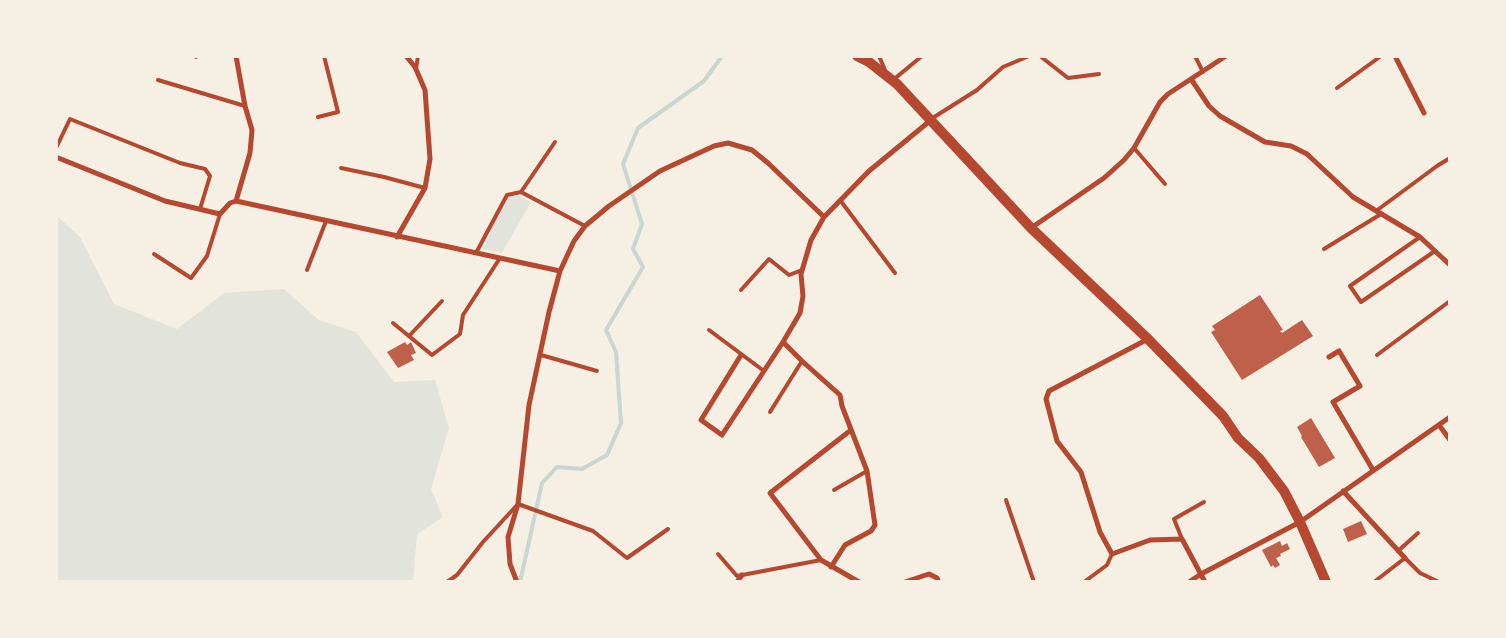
<!DOCTYPE html>
<html>
<head>
<meta charset="utf-8">
<style>
	body { margin:0 }
	#map { position:relative; width:1506px; height:638px; overflow:hidden; background:#f6efe4; font-family:"Exo 2",sans-serif }
	canvas { display:block }
	.frame { position:absolute; inset:0; border:58px solid #f6efe4; pointer-events:none }
</style>
</head>
<body>
<div id="map">
<canvas width="1506" height="638"></canvas>
<div class="frame"></div>
</div>
<script>
const context = document.querySelector('canvas').getContext('2d');
context.lineJoin = 'round';
function paint(path, color) { context.fillStyle = color; context.fill(path, 'evenodd'); }
const toPath = rows => new Path2D(rows.map(r => 'M' + r).join(''));
function trace(path, color, width, dash) { context.strokeStyle = color; context.lineWidth = width; context.lineCap = dash ? 'butt' : 'round'; context.setLineDash(dash || []); context.stroke(path); }
const green = toPath([
	[517,195,531,202,502,253,482,249,496,219,508,198],
	[56,215,80,237,114,304,177,329,224,293,284,289,319,320,356,332,394,382,435,380,449,428,431,489,443,517,417,534,413,582,56,582]
]);
const stream = toPath([
	[520,582,542,483,557,467,582,469,607,455,621,423,616,352,606,330,643,267,633,249,642,224,623,164,638,128,704,81,722,56]
]);
const building = toPath([
	[1260,295,1283,330,1280,331,1282,333,1302,320,1313,336,1242,380,1211,332,1215,330,1212,326],
	[405,342,407,345,411,342,416,353,411,355,414,360,398,368,387,352],
	[1311,418,1335,458,1319,467,1301,437,1302,436,1297,427],
	[1361,521,1367,534,1348,542,1343,529],
	[1280,541,1282,546,1287,543,1290,549,1280,554,1281,556,1276,558,1280,565,1275,568,1273,565,1271,567,1262,550]
]);
const service = toPath([
	[879,56,885,70],
	[1040,56,1068,78,1099,74],
	[1195,56,1203,72],
	[196,57,196,56],
	[416,69,418,56],
	[158,80,245,106],
	[893,80,922,56],
	[1337,88,1381,56],
	[318,117,338,112,324,56],
	[931,119,977,90,1003,67,1029,56],
	[555,142,521,192,585,226],
	[56,148,70,119,180,163,205,169,210,176,200,209],
	[1134,148,1165,184],
	[341,168,384,177,425,188],
	[840,200,895,273],
	[1376,211,1437,166,1450,158],
	[1420,237,1350,286,1361,302,1435,251],
	[1324,249,1381,214],
	[476,253,507,195,521,192],
	[154,254,191,278,207,256,220,214],
	[307,270,326,221],
	[741,290,769,259,789,275,802,270],
	[393,323,432,355,460,334,463,315,500,258],
	[709,330,764,371],
	[410,335,442,301],
	[541,355,597,371],
	[1377,355,1450,301],
	[770,412,802,361],
	[834,490,867,471],
	[1006,500,1034,582],
	[1182,539,1174,519,1204,502],
	[1398,551,1418,533],
	[718,554,737,576,821,560],
	[447,582,457,575,483,542,518,504,593,531,627,558,668,529],
	[1084,582,1107,565,1112,554],
	[1374,582,1405,558,1420,573,1439,582]
]);
const minor = toPath([
	[1395,56,1424,113],
	[1191,79,1209,106,1220,116,1265,142,1291,146,1307,154,1353,197,1420,237,1450,265],
	[56,157,165,201,220,214,230,203,236,201,560,271],
	[236,201,250,153,252,130,245,106,236,56],
	[1031,228,1104,178,1124,160,1134,148,1160,102,1168,94,1226,56],
	[397,237,425,188,430,159,425,90,415,67,406,56],
	[1148,339,1049,391,1046,399,1057,441,1081,472,1100,532,1112,554,1150,540,1182,539,1205,582],
	[741,355,701,420,722,435,783,342],
	[1329,357,1339,351,1360,386,1333,402,1373,470],
	[1439,425,1450,440],
	[851,430,770,493,821,560,859,582],
	[1343,491,1405,558],
	[831,567,845,545,871,531,875,525,867,471,842,406,840,395,802,361,783,342,800,313,803,296,801,274,811,240,824,217,869,171,931,120],
	[517,582,510,564,508,537,518,504,529,405,549,312,560,271,574,241,585,226,609,206,660,171,714,146,728,143,752,150,768,163,824,217],
	[737,582,742,575],
	[905,582,929,574,937,578,939,582],
	[1189,582,1201,574,1300,522,1450,417]
]);
const secondary = toPath([
	[857,56,869,62,897,84,1031,228,1148,339,1223,416,1238,438,1259,458,1284,491,1300,522,1326,582]
]);
paint(green, '#e2e4dc');
trace(stream, '#c9d6d2', 4);
paint(building, '#bf614a');
trace(service, '#b5482f', 4);
trace(minor, '#b5482f', 5);
trace(secondary, '#b5482f', 10);
</script>
</body>
</html>
